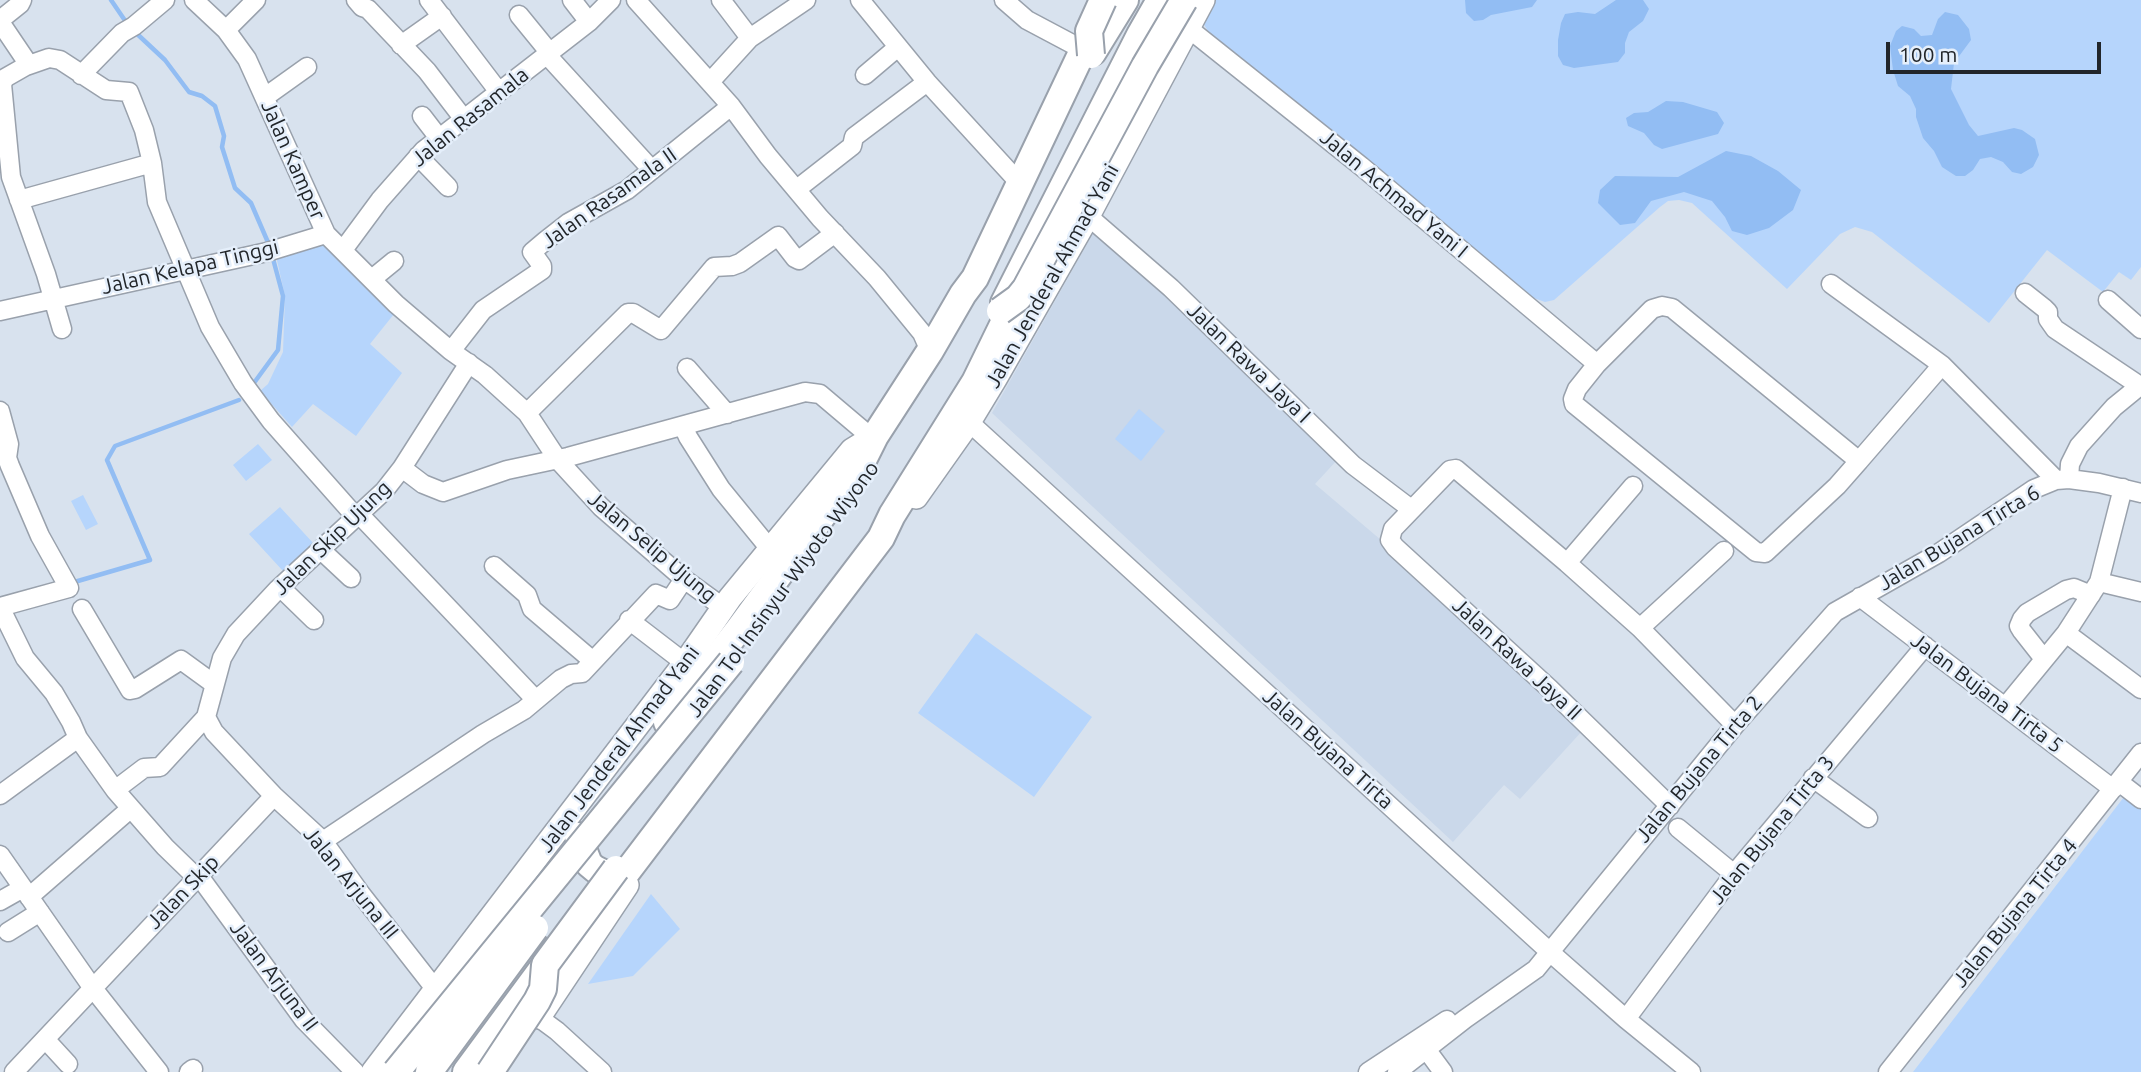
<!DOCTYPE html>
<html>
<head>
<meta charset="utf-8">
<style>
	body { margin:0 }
	#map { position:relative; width:2141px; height:1072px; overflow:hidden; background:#d8e2ee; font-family:Ubuntu,sans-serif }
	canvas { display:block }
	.scale { position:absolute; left:1886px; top:42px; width:215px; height:32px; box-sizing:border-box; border:4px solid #22262a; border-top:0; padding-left:9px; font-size:21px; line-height:24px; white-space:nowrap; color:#22262a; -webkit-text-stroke:5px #e5effb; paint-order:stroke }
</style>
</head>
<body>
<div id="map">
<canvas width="2141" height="1072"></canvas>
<div class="scale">100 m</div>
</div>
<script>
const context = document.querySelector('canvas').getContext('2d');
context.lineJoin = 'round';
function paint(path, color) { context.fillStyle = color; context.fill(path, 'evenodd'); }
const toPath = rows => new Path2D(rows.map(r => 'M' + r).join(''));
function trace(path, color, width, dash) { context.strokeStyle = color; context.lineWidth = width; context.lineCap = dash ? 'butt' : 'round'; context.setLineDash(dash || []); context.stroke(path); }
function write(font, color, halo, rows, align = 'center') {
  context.font = font + ' Ubuntu,sans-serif'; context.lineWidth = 5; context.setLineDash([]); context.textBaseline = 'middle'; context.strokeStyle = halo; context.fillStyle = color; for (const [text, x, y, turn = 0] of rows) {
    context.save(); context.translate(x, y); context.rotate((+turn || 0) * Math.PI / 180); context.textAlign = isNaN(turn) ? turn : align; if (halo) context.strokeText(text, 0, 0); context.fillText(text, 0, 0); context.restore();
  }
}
const built = toPath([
	[1096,228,1339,458,1315,484,1381,540,1584,729,1520,799,1504,785,1453,842,992,413]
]);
const green = toPath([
	[1207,0,2141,0,2141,267,2131,280,2119,272,2103,292,2047,250,1989,323,1872,232,1855,227,1840,234,1787,289,1692,203,1679,200,1668,201,1660,207,1554,300,1545,302,1528,296,1208,31,1201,20],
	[329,240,398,309,370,344,402,373,356,436,313,404,292,427,260,391,268,384,283,352,285,296,276,256],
	[1139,409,1165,431,1141,461,1115,439],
	[258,444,272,460,246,481,233,465],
	[83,495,98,524,86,530,71,501],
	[280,507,314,544,283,571,249,534],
	[976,633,1092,717,1034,797,918,713],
	[2127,793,2141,805,2141,1072,1913,1072],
	[651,894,680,929,633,976,588,984]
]);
const water = toPath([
	[1465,0,1537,0,1532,7,1491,15,1483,20,1474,21,1466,13],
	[1616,0,1643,0,1649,9,1643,21,1629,32,1625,43,1625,53,1618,62,1574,68,1563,65,1558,56,1558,40,1561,23,1565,14,1578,12,1595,14],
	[1945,12,1958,15,1969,29,1971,40,1954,63,1951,89,1969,125,1978,136,2014,128,2022,130,2035,139,2039,155,2033,167,2021,174,2012,172,2003,162,1991,157,1980,159,1973,170,1965,176,1956,176,1942,167,1934,151,1923,138,1916,117,1916,109,1910,96,1898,86,1893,70,1890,46,1896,31,1902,26,1914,29,1921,36,1932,35,1938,19],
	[1666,101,1683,102,1717,112,1724,123,1718,134,1662,149,1654,145,1644,133,1628,126,1626,118,1634,113,1648,112],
	[1726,151,1751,156,1778,171,1801,190,1793,210,1769,228,1747,235,1732,231,1725,217,1712,201,1684,192,1651,201,1635,223,1620,225,1598,203,1600,190,1615,176,1678,177]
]);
const stream = toPath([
	[111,0,126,22],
	[135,32,165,60,189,92,202,96,215,106,224,136,222,147,235,188,251,203,270,247],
	[251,387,278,350,283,296,272,255],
	[71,583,150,560,107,460,115,446,239,400]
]);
const minor = toPath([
	[194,0,226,30,247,59,326,234,396,304,451,351,485,375,527,413,558,460,601,507,684,579,724,608],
	[356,0,362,7,368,9,427,71,463,118],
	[429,0,499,92],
	[572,0,589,22],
	[636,0,731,106,768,156,820,218,877,278,922,333,930,351],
	[721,0,750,38],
	[860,0,927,82,1014,177],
	[1004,0,1027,20,1076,46],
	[519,15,550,53],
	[0,20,20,4,22,0],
	[0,22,25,59,26,66],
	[1188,28,1361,166,1597,364,1652,309,1662,306,1672,308,1859,461,1942,365],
	[226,30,256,0],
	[401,45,442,16],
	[547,55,652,170],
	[81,75,122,33,134,26,165,0],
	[865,75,898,47],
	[710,82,750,38,806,0],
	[265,97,307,67],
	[422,116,439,138],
	[418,156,448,187],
	[797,189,852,146,854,137,927,82],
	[19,200,152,163],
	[1088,216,1171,288,1353,465,1411,509],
	[343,250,380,200,424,150,589,22,611,0],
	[372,279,394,261],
	[1831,284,1942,365,2056,480],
	[2025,293,2044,308,2048,312,2048,319,2055,329,2140,386],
	[2108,300,2141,329],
	[0,311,267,252,326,234],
	[62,329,46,274,11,177,2,84,5,78,26,66,49,58,60,60,106,90,129,92,144,130,152,163,157,202,210,327,243,383,271,421,356,517],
	[451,351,483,310,542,270,542,266,532,252,545,241,568,223,627,190,731,106],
	[1597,364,1577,389,1573,399,1574,404,1756,552,1765,553,1837,486,1859,461],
	[687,368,727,414],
	[0,411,9,444,7,458,10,466,40,536,69,588,0,607],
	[527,413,628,313,633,313,661,330,714,267,732,266,740,263,778,236,795,258,799,260,835,233],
	[969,422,1551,953,1626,1019,1691,1072],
	[683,426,688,437,721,489,770,549],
	[402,468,423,484,443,492,507,470,568,457,805,392,820,394,872,438],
	[2069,479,2070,464,2079,446,2114,407,2141,385],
	[359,514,536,700],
	[321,550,351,578],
	[1567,563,1633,486],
	[494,566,527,595,532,609,593,661],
	[2099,582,2141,592],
	[280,587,314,620],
	[1860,597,2113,789],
	[0,607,25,658,54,693,71,722,78,738,115,790,165,847,197,878],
	[82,609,130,690,135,689,181,660,214,684],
	[629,620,685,663],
	[1640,628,1724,551],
	[2066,633,2141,689],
	[2044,659,2022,631,2019,626,2022,619,2027,613,2066,590,2074,588,2091,595],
	[2006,706,2066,633,2099,582,2123,488],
	[206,717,222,658,236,634,278,589,384,491,402,468,469,363],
	[206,717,214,732,274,796,323,841,361,894,436,990],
	[1813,778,1868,818],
	[2119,782,2141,799],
	[115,790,144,768,160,767,206,717],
	[0,795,78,738],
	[1670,806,1550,689,1395,547,1390,540,1393,529,1450,470,1456,469,1567,563,1640,628,1735,725],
	[1678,828,1734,874],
	[323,841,483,734,524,710,561,679,571,674,582,673,656,594,670,600,684,579],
	[0,855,92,987,159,1072],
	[199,876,304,1020,355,1072],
	[29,897,130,809],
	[0,901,23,888],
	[8,932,40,912],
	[538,1017,557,1031,602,1072],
	[1626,1019,1734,874,1925,646],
	[45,1039,68,1064],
	[1426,1049,1443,1072],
	[14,1072,274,796],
	[189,1072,193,1069],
	[1368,1072,1447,1020],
	[1397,1072,1465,1019,1536,969,1735,725,1835,612,1939,553,2034,489,2056,480,2069,479,2099,483,2141,493],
	[1888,1072,2141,753]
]);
const major = toPath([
	[916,497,969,422,995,379,1088,216,1203,0],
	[539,1017,627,885],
	[373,1072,685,663,730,598,852,450,875,436]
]);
const highway = toPath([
	[1093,52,1125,0],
	[1004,303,1140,35,1160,0],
	[667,722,739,629,862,462,875,436,930,351,963,294,975,278,1094,27],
	[578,836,589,864,595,869,605,874,616,875,626,872],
	[607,898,881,538,892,515,975,382,1019,292],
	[466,1072,545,965]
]);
const highwayBridge = toPath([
	[1091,55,1089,31,1103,0],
	[1000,311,1018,298,1026,288,1145,66,1184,0],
	[396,1072,731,662],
	[429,1072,535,928],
	[490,1072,537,1001,543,989,545,965,616,869]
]);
const streetNames = [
	["Jalan Rasamala",470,117,-39],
	["Jalan Kamper",293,160,66],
	["Jalan Achmad Yani I",1394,194,40],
	["Jalan Rasamala II",609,198,-35],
	["Jalan Kelapa Tinggi",190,267,-13],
	["Jalan Jenderal Ahmad Yani",1052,276,-61],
	["Jalan Rawa Jaya I",1249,363,44],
	["Jalan Skip Ujung",332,538,-44],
	["Jalan Bujana Tirta 6",1959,538,-31],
	["Jalan Selip Ujung",652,547,40],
	["Jalan Tol Insinyur Wiyoto Wiyono",783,589,-54],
	["Jalan Rawa Jaya II",1517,659,43],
	["Jalan Bujana Tirta 5",1987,693,37],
	["Jalan Jenderal Ahmad Yani",619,749,-53],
	["Jalan Bujana Tirta",1328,749,42],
	["Jalan Bujana Tirta 2",1699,769,-50],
	["Jalan Bujana Tirta 3",1772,830,-51],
	["Jalan Arjuna III",351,883,51],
	["Jalan Skip",183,892,-46],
	["Jalan Bujana Tirta 4",2015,913,-51],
	["Jalan Arjuna II",274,976,53]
];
paint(built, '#cad8ea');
paint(green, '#b6d5fc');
paint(water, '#92bdf3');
trace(stream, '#92bdf3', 4.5);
trace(minor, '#99a1ac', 21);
trace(major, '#99a1ac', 26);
trace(highway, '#99a1ac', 30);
trace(minor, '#fff', 18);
trace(major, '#fff', 23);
trace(highway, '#fff', 26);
trace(highwayBridge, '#99a1ac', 30, []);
trace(highwayBridge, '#fff', 26);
write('21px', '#22262a', '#e5effb', streetNames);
</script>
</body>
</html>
